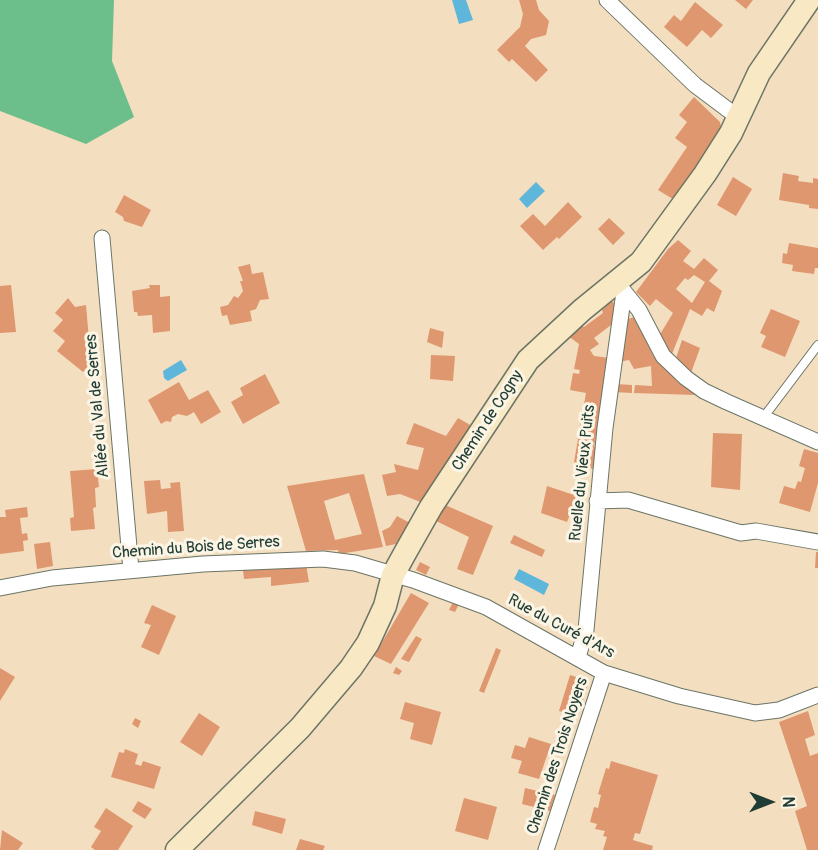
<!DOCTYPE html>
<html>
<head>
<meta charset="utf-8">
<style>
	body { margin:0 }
	#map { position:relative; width:818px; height:850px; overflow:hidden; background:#f4dec0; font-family:Pangolin,sans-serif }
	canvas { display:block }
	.north { position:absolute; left:740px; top:772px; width:60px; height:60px; -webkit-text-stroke:4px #fcf5e5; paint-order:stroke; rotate:90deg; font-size:16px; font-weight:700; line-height:24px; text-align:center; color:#1f3d34 }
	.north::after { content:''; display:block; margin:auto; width:21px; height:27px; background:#1f3d34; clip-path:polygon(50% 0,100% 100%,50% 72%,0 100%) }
</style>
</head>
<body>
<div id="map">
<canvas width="818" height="850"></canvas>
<div class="north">N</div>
</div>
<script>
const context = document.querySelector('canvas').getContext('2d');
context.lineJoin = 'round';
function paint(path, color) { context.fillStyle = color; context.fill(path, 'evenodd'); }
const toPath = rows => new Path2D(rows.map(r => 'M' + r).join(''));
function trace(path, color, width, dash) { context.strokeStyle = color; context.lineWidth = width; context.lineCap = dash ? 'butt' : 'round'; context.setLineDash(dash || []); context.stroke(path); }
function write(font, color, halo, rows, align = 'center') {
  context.font = font + ' Pangolin,sans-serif'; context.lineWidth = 6; context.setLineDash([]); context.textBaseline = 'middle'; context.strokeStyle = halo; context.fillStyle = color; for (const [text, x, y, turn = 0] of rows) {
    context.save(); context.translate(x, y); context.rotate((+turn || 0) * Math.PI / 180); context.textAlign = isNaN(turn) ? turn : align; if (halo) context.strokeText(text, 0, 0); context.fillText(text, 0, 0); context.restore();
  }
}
const forest = toPath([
	[0,0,114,0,112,61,134,117,86,144,0,111]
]);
const water = toPath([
	[452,0,466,0,473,20,459,24],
	[536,182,545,191,527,208,519,199],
	[181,360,187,370,168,381,164,378,163,371],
	[519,569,549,584,544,595,514,579]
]);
const building = toPath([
	[519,0,536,0,539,10,549,21,546,35,531,39,525,46,548,70,536,82,512,59,509,62,497,50,520,27,523,14],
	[735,0,753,0,746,9],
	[695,2,723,25,711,38,702,30,687,47,664,27,674,15,681,21],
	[694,97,720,122,722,133,676,201,658,190,687,147,675,138,687,122,679,115],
	[783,173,799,176,798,181,813,183,813,178,818,179,818,209,809,208,809,205,779,200],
	[733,177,752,189,736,216,717,205],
	[124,195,151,210,142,227,124,221,123,217,115,212],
	[568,202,582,217,559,239,557,237,543,250,520,226,533,214,545,226],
	[609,218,625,233,613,245,598,229],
	[678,240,691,251,683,261,694,269,704,258,718,270,709,281,722,291,714,312,707,308,702,316,690,309,672,354,659,336,673,313,656,299,650,306,636,292,668,249],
	[694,275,705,282,692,303,676,289,685,278,688,280],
	[789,243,818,248,818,268,815,268,814,274,792,271,793,265,782,263,783,253,787,254],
	[250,264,252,274,263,272,269,299,260,300,256,309,250,311,252,321,230,325,227,315,222,316,220,307,228,305,234,296,238,298,243,291,240,281,243,281,238,267],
	[11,285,16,332,0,333,0,286],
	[149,285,160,285,160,297,170,296,170,331,153,333,152,315,138,316,137,312,134,312,132,291,150,288],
	[68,298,75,307,86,305,91,363,83,372,57,351,65,341,53,331,63,320,55,313],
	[612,301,618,307,615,322,594,338,599,344,590,350,594,356,610,358,594,447,597,447,595,470,574,462,586,393,570,390,573,373,579,374,580,370,574,369,579,344,568,336,580,325,584,327,603,313,602,310],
	[771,309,800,321,785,357,761,347,766,336,760,333],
	[635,317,653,355,679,383,696,393,695,395,634,393,635,385,652,386,651,366,634,369,629,360,618,362,624,320],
	[430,328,444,332,442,348,427,342],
	[682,340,700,348,691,373,676,358],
	[431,355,455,356,453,381,430,379],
	[265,374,280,403,243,424,231,402,243,395,240,388],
	[179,382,189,400,208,390,221,412,201,424,194,412,187,416,178,414,172,417,171,422,166,421,161,424,148,400],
	[615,384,632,385,632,393,614,392],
	[458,418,472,426,423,503,400,494,387,496,382,475,396,472,394,464,418,470,424,448,406,444,414,423,446,436],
	[713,433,742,434,740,490,711,487],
	[804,449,818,453,818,483,810,512,779,503,784,486,795,489,798,481,801,482,805,468,799,466],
	[97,469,99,487,95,488,96,507,93,508,95,529,71,531,70,518,74,517,70,471],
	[364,474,383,547,339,554,338,550,306,551,287,486],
	[349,493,362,534,335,540,324,501],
	[160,480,161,489,171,488,170,483,180,482,184,531,168,532,167,511,147,514,144,481],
	[547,486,577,496,567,522,541,513],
	[443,504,493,526,473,575,457,569,469,537,434,520],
	[27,507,28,517,20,518,22,534,27,533,28,540,23,541,24,551,0,554,0,517,6,517,5,510],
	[397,516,410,523,396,544,386,546,382,531,390,527],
	[514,535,545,550,542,557,510,543],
	[50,542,53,566,37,569,34,544],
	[816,552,818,552,818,568,815,568],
	[420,562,430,567,426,575,416,570],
	[306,564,309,582,271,586,271,577,244,579,243,570],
	[411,593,429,603,391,664,374,656],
	[453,602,459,604,455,612,449,610],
	[152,605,176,616,159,655,141,647,151,625,144,623],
	[416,636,422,639,409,662,401,659],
	[496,648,501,650,484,693,479,691],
	[396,667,402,671,399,675,393,673],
	[0,668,15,677,0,701],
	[570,675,589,681,578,717,559,711],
	[405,702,441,712,432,745,410,739,414,723,400,719],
	[808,711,815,735,805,739,810,756,818,753,818,850,807,850,795,811,807,806,779,722],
	[199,713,220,727,202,756,180,742],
	[135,718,141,721,138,728,132,724],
	[529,737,551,744,539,779,518,773,522,761,511,758,515,745,525,748],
	[125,749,138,754,135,764,141,766,143,761,161,767,154,789,111,777,119,752,124,753],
	[611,761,658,775,640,834,635,833,633,840,653,846,652,850,603,850,607,837,603,836,605,831,595,829,597,824,590,822,594,807,598,808,601,795,598,794,606,768,609,769],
	[525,788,555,795,550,811,522,804],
	[464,798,497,807,488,840,455,831],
	[138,801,152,809,145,819,132,811],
	[106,808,133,826,118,850,95,850,91,847,101,831,94,827],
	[255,811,286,819,282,834,252,825],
	[2,830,23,843,18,850,0,850],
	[300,839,325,846,323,850,296,850]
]);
const lane = toPath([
	[763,418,818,345]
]);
const street = toPath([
	[607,0,695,85,739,118],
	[102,238,131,570],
	[622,289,639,310,663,356,686,378,704,391,727,402,818,442],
	[597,501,628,500,741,533,756,531,818,542],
	[0,588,52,578,203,564,323,559,355,563,413,580,486,607,604,673,679,696,755,713,779,710,818,695],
	[578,657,586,630,605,428,624,292],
	[546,850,604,673]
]);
const secondary = toPath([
	[177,850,300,728,351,668,368,643,385,606,393,575,405,553,431,507,528,360,582,310,641,262,705,174,731,133,759,73,809,0]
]);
const streetNames = [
	["Allée du Val de Serres",98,406,-95],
	["Chemin de Cogny",488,421,-57],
	["Ruelle du Vieux Puits",583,473,-84],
	["Chemin du Bois de Serres",196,548,-4],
	["Rue du Curé d'Ars",561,627,28],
	["Chemin des Trois Noyers",558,756,-72]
];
paint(forest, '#6cbe8a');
paint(water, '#5eb6db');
paint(building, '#df976f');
trace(lane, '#6a7565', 10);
trace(street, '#6a7565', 17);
trace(secondary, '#6a7565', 25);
trace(lane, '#fff', 8);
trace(street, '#fff', 15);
trace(secondary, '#f8e8c3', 22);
write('16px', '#1f3d34', '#fcf5e5', streetNames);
</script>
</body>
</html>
